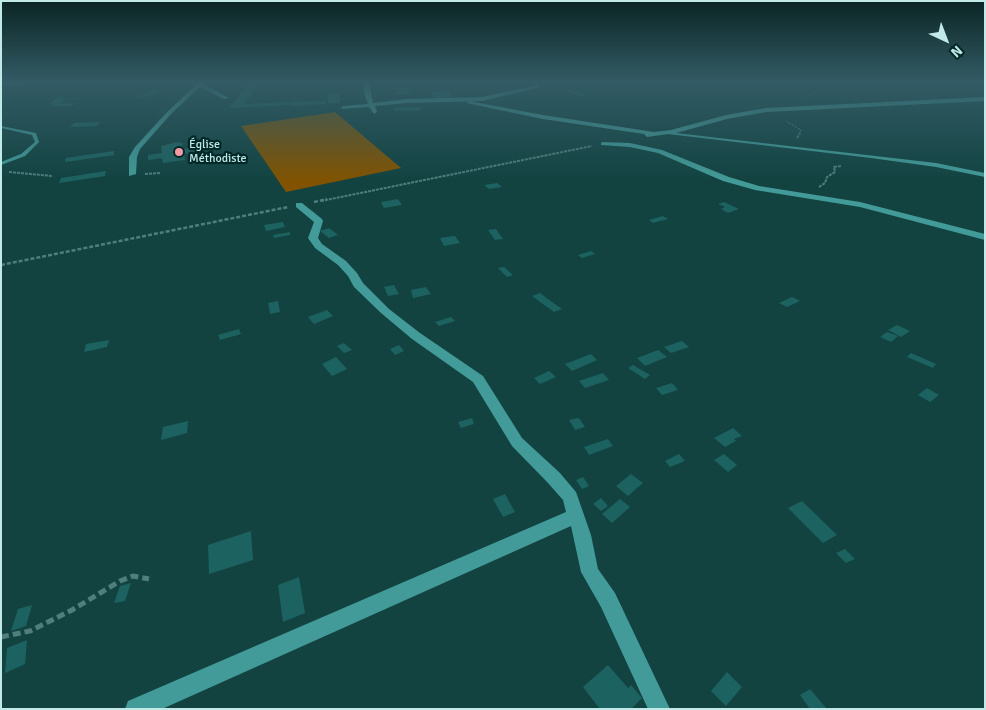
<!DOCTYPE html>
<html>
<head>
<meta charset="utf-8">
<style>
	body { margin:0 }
	#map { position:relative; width:986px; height:710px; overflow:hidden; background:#124341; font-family:Signika,sans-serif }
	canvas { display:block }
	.frame { position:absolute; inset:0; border:2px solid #c0e9e7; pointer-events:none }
	.north { position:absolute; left:921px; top:15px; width:50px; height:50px; -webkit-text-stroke:4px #012827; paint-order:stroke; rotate:137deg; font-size:14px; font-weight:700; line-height:20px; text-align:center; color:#c0e9e7 }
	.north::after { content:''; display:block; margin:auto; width:18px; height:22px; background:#c0e9e7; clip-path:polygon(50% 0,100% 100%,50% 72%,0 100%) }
</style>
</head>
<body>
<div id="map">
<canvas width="986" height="710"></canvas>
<div class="frame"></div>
<div class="north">N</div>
</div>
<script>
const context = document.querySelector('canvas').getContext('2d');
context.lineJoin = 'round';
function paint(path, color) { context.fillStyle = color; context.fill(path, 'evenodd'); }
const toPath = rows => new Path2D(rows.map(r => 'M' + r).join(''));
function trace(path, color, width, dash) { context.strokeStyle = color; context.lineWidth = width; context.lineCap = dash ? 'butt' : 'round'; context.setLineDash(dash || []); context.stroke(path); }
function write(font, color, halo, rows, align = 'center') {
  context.font = font + ' Signika,sans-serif'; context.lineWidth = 4.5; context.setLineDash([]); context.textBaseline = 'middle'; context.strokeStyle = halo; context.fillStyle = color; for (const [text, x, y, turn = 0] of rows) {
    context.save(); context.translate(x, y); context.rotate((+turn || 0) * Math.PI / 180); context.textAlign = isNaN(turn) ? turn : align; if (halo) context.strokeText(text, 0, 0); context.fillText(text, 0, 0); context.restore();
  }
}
const green = toPath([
	[335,112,401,168,286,192,241,126]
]);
const building = toPath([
	[548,82,561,82,562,83,542,86,536,84],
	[247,85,258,85,244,104,290,102,288,105,229,108],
	[395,89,408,89,411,94,397,95],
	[567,89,586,95,581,96,562,90],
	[448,90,455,100,436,101,431,92],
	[148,91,159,91,147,97,136,97,139,95,148,95,143,94],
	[339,93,340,103,328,103,328,94],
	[57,97,67,97,61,103,50,104],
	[326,101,325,104,289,106,291,102],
	[76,103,72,106,50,106,53,104],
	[420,107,421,110,394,111,394,108],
	[101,122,96,126,69,127,75,123],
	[177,142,182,143,183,149,198,147,199,152,184,154,185,160,163,163,162,158,148,160,148,155,162,153,161,146],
	[114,151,114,155,65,162,66,158],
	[106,171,105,176,59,183,61,178],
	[497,183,502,187,489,189,484,185],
	[398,199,402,205,384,208,381,202],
	[724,202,739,209,728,213,721,209,725,207,718,204],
	[663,216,668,219,653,223,649,220],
	[283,222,285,227,266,231,264,225],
	[329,228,338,235,329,238,320,231],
	[496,229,503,239,495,240,488,230],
	[290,232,290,235,274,238,273,235],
	[455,236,460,243,444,246,440,238],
	[591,251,595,254,582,258,578,255],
	[504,267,513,275,507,277,498,268],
	[394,285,399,294,388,296,384,287],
	[426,287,431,294,413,298,411,290],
	[540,293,548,299,562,309,554,312,532,296],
	[792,297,800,301,787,307,779,303],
	[278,301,280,312,270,314,268,303],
	[327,310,333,316,314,324,308,317],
	[451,317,455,321,439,326,435,322],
	[897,325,910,331,901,337,888,330],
	[239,329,241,334,220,340,218,335],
	[887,332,898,336,891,342,880,337],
	[109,340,107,347,84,352,86,344],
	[682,341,689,347,671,353,664,347],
	[344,343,352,350,344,353,337,346],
	[399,345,404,351,395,355,390,349],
	[658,350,667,357,645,366,637,358],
	[911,353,936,364,933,368,907,357],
	[591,354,597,360,572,371,565,364],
	[336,357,347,369,332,376,322,364],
	[633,365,650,375,645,379,628,368],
	[549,371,556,377,540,384,534,378],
	[603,373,609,380,585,388,579,381],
	[672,383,678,390,662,395,656,388],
	[927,388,939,395,930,402,918,395],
	[472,418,474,424,461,428,458,422],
	[579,418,585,427,575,430,569,420],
	[188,421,187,433,161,440,163,427],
	[733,428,742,436,734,439,736,441,725,447,714,438],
	[608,439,613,446,589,455,584,447],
	[679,454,685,461,670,467,665,461],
	[724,454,737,465,728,472,714,460],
	[631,474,643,483,628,496,616,486],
	[583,477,589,486,582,489,576,480],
	[505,494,515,512,503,517,493,499],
	[601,498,608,506,601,511,593,504],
	[620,499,630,507,612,523,602,514],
	[802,501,837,535,823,543,788,508],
	[251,531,253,560,209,574,208,545],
	[845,549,855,559,846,563,836,553],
	[299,577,305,613,283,622,278,585],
	[131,583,125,601,114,603,120,586],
	[32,605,26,626,11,631,18,609],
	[27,640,25,664,5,673,7,648],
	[608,665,628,688,631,685,642,698,631,709,600,709,583,687],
	[727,672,742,687,726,706,711,691],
	[810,689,827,709,810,709,800,695]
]);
const pathFar3 = toPath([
	[392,89,412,88],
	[807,96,818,91,826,82],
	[786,121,801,130,799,134]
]);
const pathFar2 = toPath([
	[797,138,800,133],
	[9,172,52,176],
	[145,174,161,173],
	[819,187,825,183,827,177,835,172,834,167,841,166],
	[321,201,592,146]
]);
const pathFar1 = toPath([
	[314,202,327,199],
	[1,265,288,207]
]);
const path = toPath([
	[1,637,30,631,72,610,120,581,133,576,149,579]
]);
const service = toPath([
	[1,126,36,133,39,142,25,156,1,165,1,162,21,154,35,142,32,135,1,128,1,126]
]);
const minor = toPath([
	[1,82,46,82,1,85,1,82],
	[199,82,204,82,203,84,229,98,224,99,200,87,171,114,140,149,137,157,136,174,129,176,129,157,135,147,167,112,199,82],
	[364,82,369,82,373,103,407,99,482,97,533,86,534,82,539,82,537,88,482,101,407,103,375,106,377,112,374,114,369,107,341,109,343,106,368,104,364,93,364,82],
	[985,97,985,101,766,112,727,119,676,133,936,163,985,173,985,177,936,167,871,158,668,134,647,137,644,134,543,119,466,103,469,101,543,115,654,132,671,130,726,115,766,108,985,97],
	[603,142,630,143,662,150,729,177,759,186,860,202,985,234,985,240,860,207,755,190,723,181,658,153,630,147,601,145,601,143,603,142],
	[296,203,302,203,322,219,323,221,318,238,322,244,346,261,357,273,363,283,389,309,420,333,483,376,522,438,560,473,576,492,591,535,598,569,615,593,670,709,648,709,601,607,581,572,571,526,162,709,125,709,128,701,566,512,563,500,548,483,512,446,473,382,412,339,381,313,354,287,348,276,338,265,315,248,308,238,314,222,296,207,296,203]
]);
const markers = [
	[179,152,5,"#f49aa4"]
];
const farPoinames = [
	["Église",189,145],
	["Méthodiste",189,159]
];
paint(green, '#815300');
paint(building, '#1c6260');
trace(pathFar3, '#507e7c', 1, [2.5, 1]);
trace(pathFar2, '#507e7c', 2, [3, 1]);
trace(pathFar1, '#507e7c', 2.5, [4, 2]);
trace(path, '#507e7c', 5, [8, 4]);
paint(service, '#429b98');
paint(minor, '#429b98');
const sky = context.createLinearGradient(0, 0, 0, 181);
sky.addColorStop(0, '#0a2524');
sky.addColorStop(0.45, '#335b65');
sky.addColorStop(1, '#335b6500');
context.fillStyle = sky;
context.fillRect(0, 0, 986, 181);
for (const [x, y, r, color] of markers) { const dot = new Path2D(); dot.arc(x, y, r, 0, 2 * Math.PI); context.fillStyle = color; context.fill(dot); trace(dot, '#012827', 2); }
write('12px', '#c0e9e7', '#012827', farPoinames, 'left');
</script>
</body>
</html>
